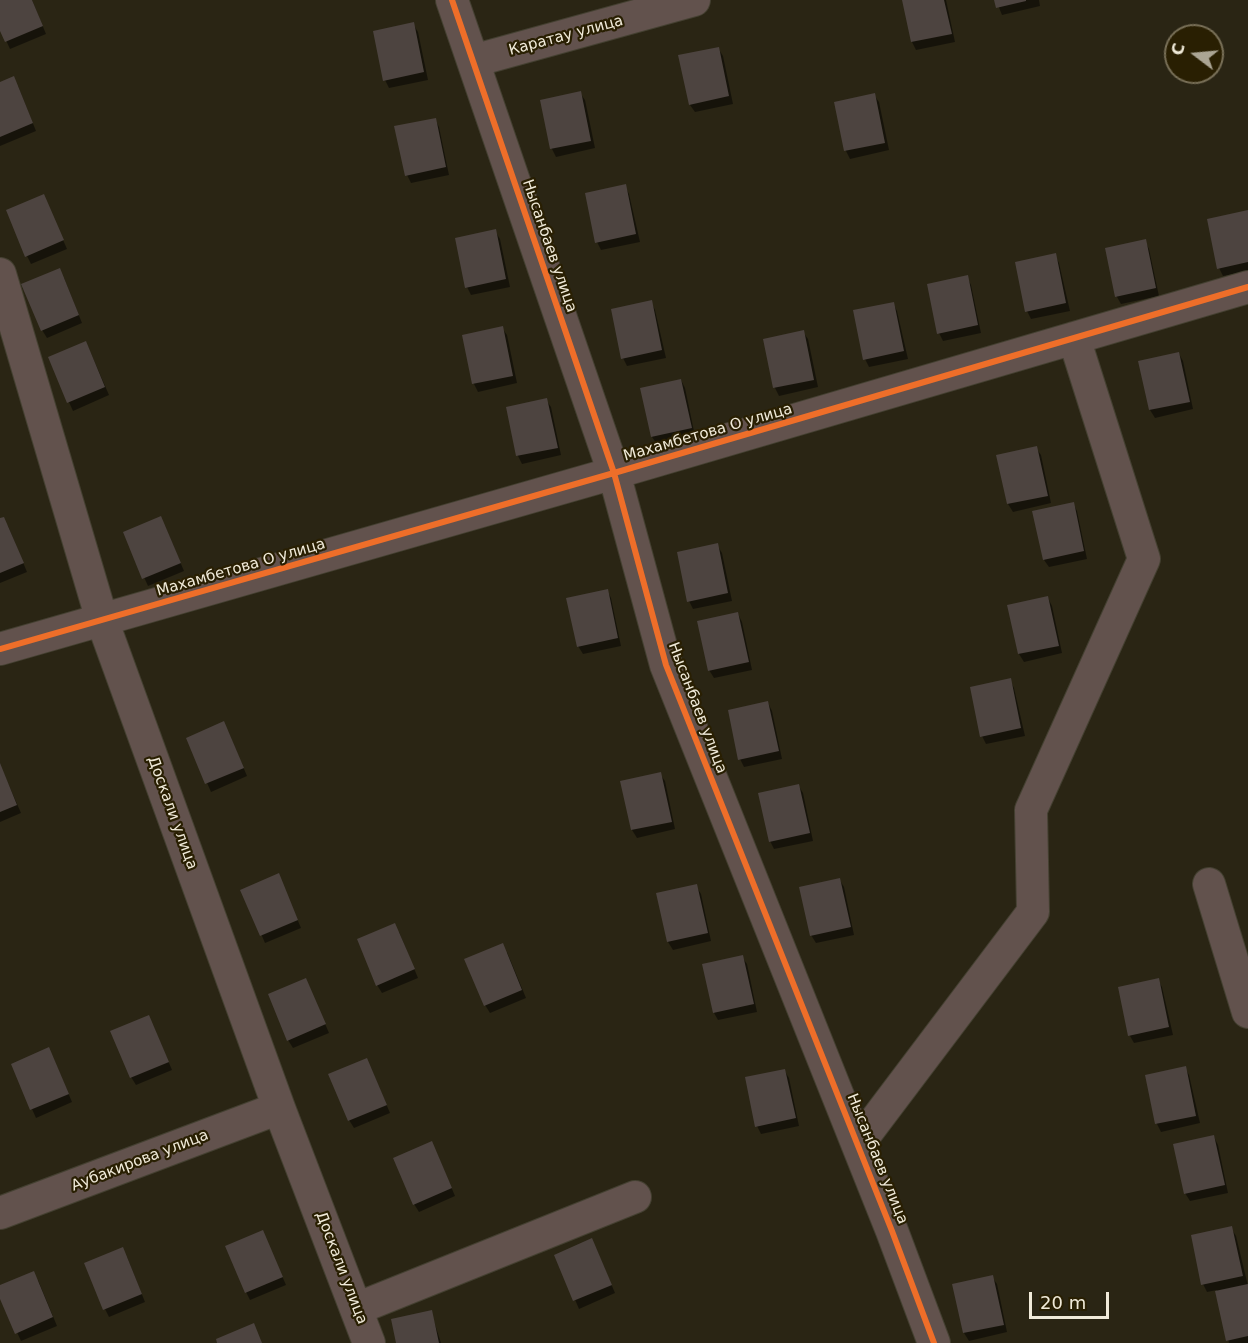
<!DOCTYPE html>
<html>
<head>
<meta charset="utf-8">
<style>
	body { margin:0 }
	#map { position:relative; width:1248px; height:1343px; overflow:hidden; background:#2a2514; font-family:"DejaVu Sans",sans-serif }
	canvas { display:block }
	.north { position:absolute; left:1164px; top:24px; width:60px; height:60px; box-sizing:border-box; background:#291f02; border:2px solid #797058; border-radius:50%; rotate:286deg; font-size:16px; font-weight:700; line-height:24px; text-align:center; color:#f0ead9 }
	.north::after { content:''; display:block; margin:auto; width:21px; height:27px; background:#aba594; clip-path:polygon(50% 0,100% 100%,50% 72%,0 100%) }
	.scale { position:absolute; left:1029px; top:1292px; width:80px; height:27px; box-sizing:border-box; border:3px solid #f0ead9; border-top:0; padding-left:8px; font-size:18px; line-height:21px; white-space:nowrap; color:#f0ead9; -webkit-text-stroke:4px #291f02; paint-order:stroke }
</style>
</head>
<body>
<div id="map">
<canvas width="1248" height="1343"></canvas>
<div class="north">С</div>
<div class="scale">20 m</div>
</div>
<script>
const context = document.querySelector('canvas').getContext('2d');
context.lineJoin = 'round';
function paint(path, color) { context.fillStyle = color; context.fill(path, 'evenodd'); }
const toPath = rows => new Path2D(rows.map(r => 'M' + r).join(''));
function trace(path, color, width, dash) { context.strokeStyle = color; context.lineWidth = width; context.lineCap = dash ? 'butt' : 'round'; context.setLineDash(dash || []); context.stroke(path); }
function write(font, color, halo, rows, align = 'center') {
  context.font = font + ' "DejaVu Sans",sans-serif'; context.lineWidth = 4.5; context.setLineDash([]); context.textBaseline = 'middle'; context.strokeStyle = halo; context.fillStyle = color; for (const [text, x, y, turn = 0] of rows) {
    context.save(); context.translate(x, y); context.rotate((+turn || 0) * Math.PI / 180); context.textAlign = isNaN(turn) ? turn : align; if (halo) context.strokeText(text, 0, 0); context.fillText(text, 0, 0); context.restore();
  }
}
const shadow = toPath([
	[0,0,32,0,46,34,10,49,0,27],
	[903,0,946,0,955,42,916,50,912,42],
	[996,0,1039,0,1040,6,1002,15],
	[413,24,418,32,428,80,389,88,385,80],
	[718,48,723,56,733,104,695,112,690,105],
	[0,84,18,86,36,131,0,146],
	[580,93,585,100,595,148,556,157,552,149,542,101],
	[874,95,879,102,889,150,850,159,846,151,836,103],
	[435,119,439,127,449,175,411,183,407,175],
	[625,186,629,194,640,242,601,250,597,242],
	[44,196,67,249,31,264,27,256],
	[1248,213,1248,271,1223,276,1219,268],
	[495,231,500,239,510,287,471,295,467,287],
	[1145,241,1149,249,1159,296,1121,304,1117,297,1106,249],
	[1055,255,1059,263,1070,311,1031,319,1027,311],
	[967,277,971,285,981,333,943,341,939,333],
	[64,278,82,323,47,338,42,330],
	[651,302,655,310,666,358,627,366,623,358],
	[893,303,897,311,908,359,869,367,865,359],
	[502,328,507,335,517,383,478,392,474,384,464,336],
	[803,332,808,339,818,387,779,396,775,388,764,340],
	[86,342,109,395,73,411,49,358],
	[1179,354,1183,361,1193,409,1155,418,1150,410,1140,362],
	[681,380,685,388,695,436,657,444,652,437],
	[546,400,551,407,561,455,522,464,518,456,508,408],
	[1036,448,1041,455,1051,503,1013,512,1008,504],
	[1073,503,1077,511,1087,559,1049,567,1044,560],
	[0,520,8,526,27,572,0,583],
	[165,526,184,571,148,586,124,533],
	[717,545,722,553,732,601,693,609,689,601],
	[607,590,611,598,621,646,583,654,578,646],
	[1048,598,1052,606,1062,653,1024,662,1019,654,1009,606],
	[738,614,742,622,752,670,714,678,709,670],
	[1010,680,1014,688,1025,736,986,744,982,736],
	[768,703,772,711,782,759,744,767,740,759],
	[228,731,247,776,211,792,188,739],
	[0,765,21,813,0,822],
	[660,774,665,781,675,829,637,838,632,830,622,782],
	[798,785,803,793,813,841,774,849,770,841],
	[839,879,844,887,854,935,816,943,811,935],
	[282,883,301,928,265,943,242,890],
	[696,886,701,894,711,941,673,950,668,942],
	[399,932,418,978,382,993,377,985],
	[507,952,526,998,490,1013,485,1005],
	[742,957,747,964,757,1012,718,1020,714,1013],
	[306,979,329,1033,293,1048,288,1040],
	[1158,980,1162,987,1173,1035,1134,1043,1130,1036],
	[153,1025,172,1070,136,1085,131,1077],
	[53,1057,72,1102,36,1118,12,1064],
	[371,1068,390,1113,354,1128,349,1120],
	[1185,1068,1189,1075,1200,1123,1161,1132,1157,1124,1146,1076],
	[784,1070,789,1078,799,1126,761,1134,757,1126],
	[1214,1137,1218,1145,1228,1193,1190,1201,1185,1193],
	[436,1151,455,1196,419,1212,414,1204],
	[1231,1228,1236,1236,1248,1286,1248,1343,1229,1343,1217,1290,1207,1292,1203,1284],
	[263,1232,286,1285,250,1300,246,1292],
	[596,1248,615,1293,579,1309,556,1255],
	[127,1257,145,1302,109,1317,105,1309],
	[992,1277,997,1284,1007,1332,969,1341,964,1333,954,1285],
	[38,1280,57,1326,21,1341,0,1295,0,1287],
	[431,1312,441,1343,397,1343]
]);
const building = toPath([
	[0,0,32,0,43,26,5,42,0,31],
	[902,0,944,0,952,34,911,42],
	[994,0,1026,0,1026,1,996,8],
	[414,22,424,72,383,81,373,31],
	[719,47,729,96,689,105,678,55],
	[14,76,33,123,0,137,0,82],
	[581,91,591,141,550,149,540,100],
	[875,93,885,143,844,151,834,102],
	[436,118,446,167,405,176,394,126],
	[626,184,636,234,595,243,585,193],
	[44,194,64,240,25,257,6,210],
	[1248,210,1248,262,1217,269,1207,219],
	[496,229,506,279,465,288,455,238],
	[1146,239,1156,288,1115,297,1105,248],
	[1056,253,1066,303,1025,312,1015,262],
	[60,268,79,315,41,331,21,284],
	[968,275,978,325,937,334,927,284],
	[652,300,662,350,621,359,611,309],
	[894,302,904,351,863,360,853,310],
	[503,326,513,376,472,384,462,335],
	[804,330,814,380,773,388,763,339],
	[86,341,105,387,67,403,48,357],
	[1179,352,1190,402,1149,410,1138,361],
	[681,379,692,428,651,437,640,388],
	[547,398,558,448,516,456,506,407],
	[1037,446,1048,496,1007,504,996,455],
	[1074,502,1084,551,1043,560,1032,511],
	[161,516,181,563,142,579,123,532],
	[4,517,24,563,0,573,0,518],
	[718,543,728,593,687,602,677,552],
	[608,589,618,638,577,647,566,598],
	[1048,596,1059,646,1018,654,1007,605],
	[738,612,749,662,708,671,697,621],
	[1011,678,1021,728,980,737,970,687],
	[768,701,779,751,738,760,728,710],
	[224,721,244,768,205,784,186,738],
	[0,763,17,805,0,812],
	[661,772,672,822,631,830,620,781],
	[799,784,810,833,769,842,758,793],
	[279,873,298,920,260,936,240,890],
	[840,878,851,927,810,936,799,887],
	[697,884,708,933,667,942,656,893],
	[395,923,415,969,376,986,357,939],
	[503,943,522,990,484,1006,464,959],
	[743,955,754,1004,713,1013,702,964],
	[306,978,326,1024,287,1041,268,994],
	[1159,978,1169,1027,1128,1036,1118,987],
	[149,1015,169,1062,130,1078,110,1031],
	[49,1047,69,1094,30,1110,11,1064],
	[367,1058,387,1105,348,1121,328,1074],
	[1186,1066,1196,1116,1155,1124,1145,1075],
	[785,1069,796,1118,755,1127,745,1077],
	[1214,1135,1225,1185,1184,1194,1173,1144],
	[432,1141,452,1188,413,1205,393,1158],
	[1232,1226,1243,1276,1201,1285,1191,1235],
	[263,1230,283,1277,245,1293,225,1246],
	[592,1238,612,1285,573,1301,554,1255],
	[123,1247,142,1294,103,1310,84,1263],
	[34,1271,53,1317,15,1334,0,1299,0,1285],
	[993,1275,1004,1325,963,1333,952,1284],
	[1248,1284,1248,1336,1226,1341,1215,1291],
	[432,1310,439,1343,396,1343,391,1319],
	[254,1323,262,1343,217,1343,216,1339]
]);
const minor = toPath([
	[452,0,614,473,666,665,892,1231,934,1343],
	[473,61,694,0],
	[0,274,102,620,279,1108,369,1343],
	[0,649,614,473,1248,287],
	[1209,884,1248,1012],
	[858,1144,1033,912,1031,810,1144,559,1074,338],
	[0,1213,279,1108],
	[356,1309,635,1197]
]);
const cycleway = toPath([
	[452,0,614,473,666,665,892,1231,934,1343],
	[0,649,614,473,1248,287]
]);
const streetNames = [
	["Каратау улица",566,36,-15],
	["Нысанбаев улица",549,246,71],
	["Махамбетова О улица",708,433,-16],
	["Махамбетова О улица",241,568,-16],
	["Нысанбаев улица",697,708,69],
	["Доскали улица",172,813,70],
	["Нысанбаев улица",877,1159,68],
	["Аубакирова улица",140,1161,-21],
	["Доскали улица",341,1268,69]
];
paint(shadow, '#0007');
paint(building, '#4d4440');
trace(minor, '#444031', 34);
trace(minor, '#62524d', 32);
trace(cycleway, '#ee6e29', 6);
write('15px', '#f0ead9', '#291f02', streetNames);
</script>
</body>
</html>
